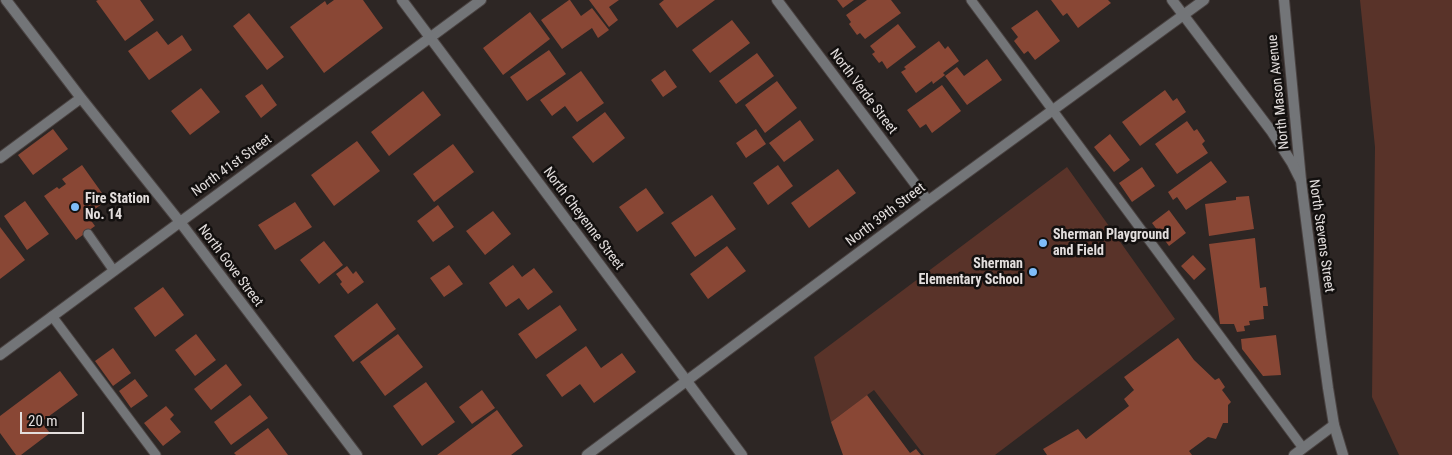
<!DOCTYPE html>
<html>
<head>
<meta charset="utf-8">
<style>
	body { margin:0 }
	#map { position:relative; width:1452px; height:455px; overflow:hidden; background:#2d2624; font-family:"Roboto Condensed",sans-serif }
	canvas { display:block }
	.scale { position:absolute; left:20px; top:412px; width:64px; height:22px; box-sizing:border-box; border:2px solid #e3dedd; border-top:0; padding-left:6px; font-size:15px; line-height:18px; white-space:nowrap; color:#e3dedd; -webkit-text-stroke:4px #13100f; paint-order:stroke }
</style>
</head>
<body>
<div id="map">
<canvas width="1452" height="455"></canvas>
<div class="scale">20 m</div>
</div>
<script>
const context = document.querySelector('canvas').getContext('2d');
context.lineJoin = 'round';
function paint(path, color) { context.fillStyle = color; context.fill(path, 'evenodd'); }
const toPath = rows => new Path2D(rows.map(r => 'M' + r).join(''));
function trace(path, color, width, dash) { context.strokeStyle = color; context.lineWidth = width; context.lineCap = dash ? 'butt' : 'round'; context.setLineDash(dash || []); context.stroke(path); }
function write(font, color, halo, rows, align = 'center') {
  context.font = font + ' "Roboto Condensed",sans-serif'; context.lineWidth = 5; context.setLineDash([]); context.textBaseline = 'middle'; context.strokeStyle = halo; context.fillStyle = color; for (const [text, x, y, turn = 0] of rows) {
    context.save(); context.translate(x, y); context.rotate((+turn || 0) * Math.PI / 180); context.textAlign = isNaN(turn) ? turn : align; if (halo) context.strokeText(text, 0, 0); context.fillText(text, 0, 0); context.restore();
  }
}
const green = toPath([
	[1360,0,1452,0,1452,455,1399,455,1372,397,1375,147],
	[1067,167,1175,319,995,455,924,455,874,390,831,422,814,357]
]);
const building = toPath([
	[98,0,140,0,154,20,125,41,96,1],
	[334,0,363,0,383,28,324,73,290,27,325,1,327,5],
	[569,0,570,0,581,16,592,8,609,30,598,38,592,28,562,49,541,20],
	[589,0,619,0,609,7,618,20,609,27],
	[664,0,715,0,677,28,659,4],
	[837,0,854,0,843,8],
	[867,0,891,0,901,13,865,39,860,33,857,35,849,24,851,22,846,15],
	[1051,0,1108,0,1111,3,1078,28,1067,13,1063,16],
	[1037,10,1060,41,1035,60,1028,51,1024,54,1014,41,1018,37,1011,28],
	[530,12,550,39,503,75,483,48],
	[249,13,284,57,267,70,233,26],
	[732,20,750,43,710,73,692,50],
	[898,24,916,47,887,69,882,61,879,63,872,54,875,52,870,46],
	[157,31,168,45,182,35,192,50,149,80,128,51],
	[939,41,945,49,948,46,959,61,943,73,945,75,933,84,932,81,916,93,901,72,906,69,904,67],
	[549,50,566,74,527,101,510,77],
	[757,53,774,76,736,104,719,81],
	[987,59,1002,80,967,105,945,76,957,67,964,76],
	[665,70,677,87,663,97,651,80],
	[581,71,604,103,577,122,565,106,552,116,540,100],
	[777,81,797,108,765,133,745,105],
	[262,84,277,105,261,118,245,96],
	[942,85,961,111,932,133,926,124,920,128,907,110],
	[201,88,220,112,190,135,171,111],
	[1165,90,1173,101,1177,98,1186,112,1140,146,1122,122],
	[423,91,441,115,389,156,371,132],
	[605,112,625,138,593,163,572,137],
	[800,120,814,140,784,162,769,143],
	[1187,121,1194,131,1197,129,1205,141,1202,144,1208,153,1177,174,1155,144],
	[53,129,68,149,33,175,18,155],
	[756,129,766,144,746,158,736,143],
	[1110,134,1130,160,1114,172,1094,147],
	[357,141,380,171,334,206,311,175],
	[453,144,474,172,434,202,413,174],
	[1211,161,1227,182,1186,210,1177,197,1173,200,1168,192],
	[82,165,107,200,87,215,95,226,76,240,44,196,57,187,59,189,66,184,62,179],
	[778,165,793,186,768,205,753,183],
	[1142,167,1155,186,1132,202,1119,183],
	[838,169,856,193,809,228,791,203],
	[646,188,664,213,637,232,619,207],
	[712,195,736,229,695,257,671,223],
	[1249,196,1254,229,1209,236,1205,204,1236,200,1236,197],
	[25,201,49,234,27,250,4,216],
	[295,202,312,227,275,250,258,225],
	[438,205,454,227,433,242,417,221],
	[1169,210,1186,233,1169,246,1152,223],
	[493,211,511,234,485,255,466,231],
	[0,227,25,260,0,279],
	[1255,238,1260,288,1266,287,1268,306,1263,306,1264,319,1249,321,1250,325,1244,326,1245,331,1237,332,1234,324,1220,324,1209,244],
	[324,241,343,265,319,284,300,260],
	[727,246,746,271,708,299,690,274],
	[1193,255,1206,269,1194,280,1181,266],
	[449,265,463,284,444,297,430,278],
	[513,265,522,277,534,268,553,292,528,310,519,298,506,307,489,283],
	[347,266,353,274,356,271,364,282,348,294,340,284,342,282,336,274],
	[163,287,184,315,155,337,134,308],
	[377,303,396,329,353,362,334,336],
	[560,305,577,330,536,359,518,334],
	[196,334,216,360,195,376,175,350],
	[398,334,423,367,385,396,360,362],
	[1276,335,1281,375,1263,376,1242,349,1241,339],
	[1178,338,1194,360,1215,380,1219,378,1225,387,1222,390,1231,402,1228,405,1228,423,1223,423,1216,439,1208,437,1189,451,1192,455,1047,455,1043,449,1078,429,1086,439,1129,406,1124,399,1134,390,1124,377],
	[586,346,601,368,622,353,636,372,594,403,580,384,562,397,546,375],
	[113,348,131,373,113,386,95,361],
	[226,364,242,385,211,410,194,389],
	[60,371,78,395,41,422,50,433,21,455,16,455,0,433,0,416],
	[135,379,148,396,131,408,119,391],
	[426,382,455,422,422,446,393,406],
	[482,390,495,408,472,424,459,407],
	[250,395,268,418,231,445,214,422],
	[867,395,910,453,916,449,921,455,843,455,831,422],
	[166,406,174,415,170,419,181,432,163,446,144,423],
	[497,410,523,446,511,455,437,455],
	[268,428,288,455,236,455,234,453]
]);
const service = toPath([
	[971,0,1303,448],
	[88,234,114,271],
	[52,316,156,455]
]);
const minor = toPath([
	[6,0,81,98,180,222,357,455],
	[777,0,928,201],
	[1284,0,1301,180],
	[0,158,81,98],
	[0,355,481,0],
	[587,455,928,201,1204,0],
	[1294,455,1334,425]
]);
const tertiary = toPath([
	[402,0,742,455],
	[1172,0,1272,132,1292,163,1301,181,1321,337,1328,388,1334,425,1343,455]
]);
const markers = [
	[75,207,5,"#7fbdf9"],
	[1043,243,5,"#7fbdf9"],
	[1033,272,5,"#7fbdf9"]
];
const streetNames = [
	["North Verde Street",863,92,53],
	["North Mason Avenue",1279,92,-96],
	["North 41st Street",232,166,-36],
	["North 39th Street",886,215,-37],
	["North Cheyenne Street",583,219,53],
	["North Stevens Street",1321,236,82],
	["North Gove Street",230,266,53]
];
const poiNames = [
	["Fire Station",85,199],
	["No. 14",85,215],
	["Sherman Playground",1053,235],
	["and Field",1053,251],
	["Sherman",1023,264,"right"],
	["Elementary School",1023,280,"right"]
];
paint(green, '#593329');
paint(building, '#894735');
trace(service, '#4a4342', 11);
trace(minor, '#4a4342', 12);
trace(tertiary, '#4a4342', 12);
trace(service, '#737578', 9);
trace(minor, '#737578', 10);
trace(tertiary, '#737578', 10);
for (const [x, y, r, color] of markers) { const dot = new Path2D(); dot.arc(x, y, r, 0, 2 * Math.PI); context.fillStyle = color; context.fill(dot); trace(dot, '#13100f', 2); }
write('14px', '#e3dedd', '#13100f', streetNames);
write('bold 14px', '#e3dedd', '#13100f', poiNames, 'left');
</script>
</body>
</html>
